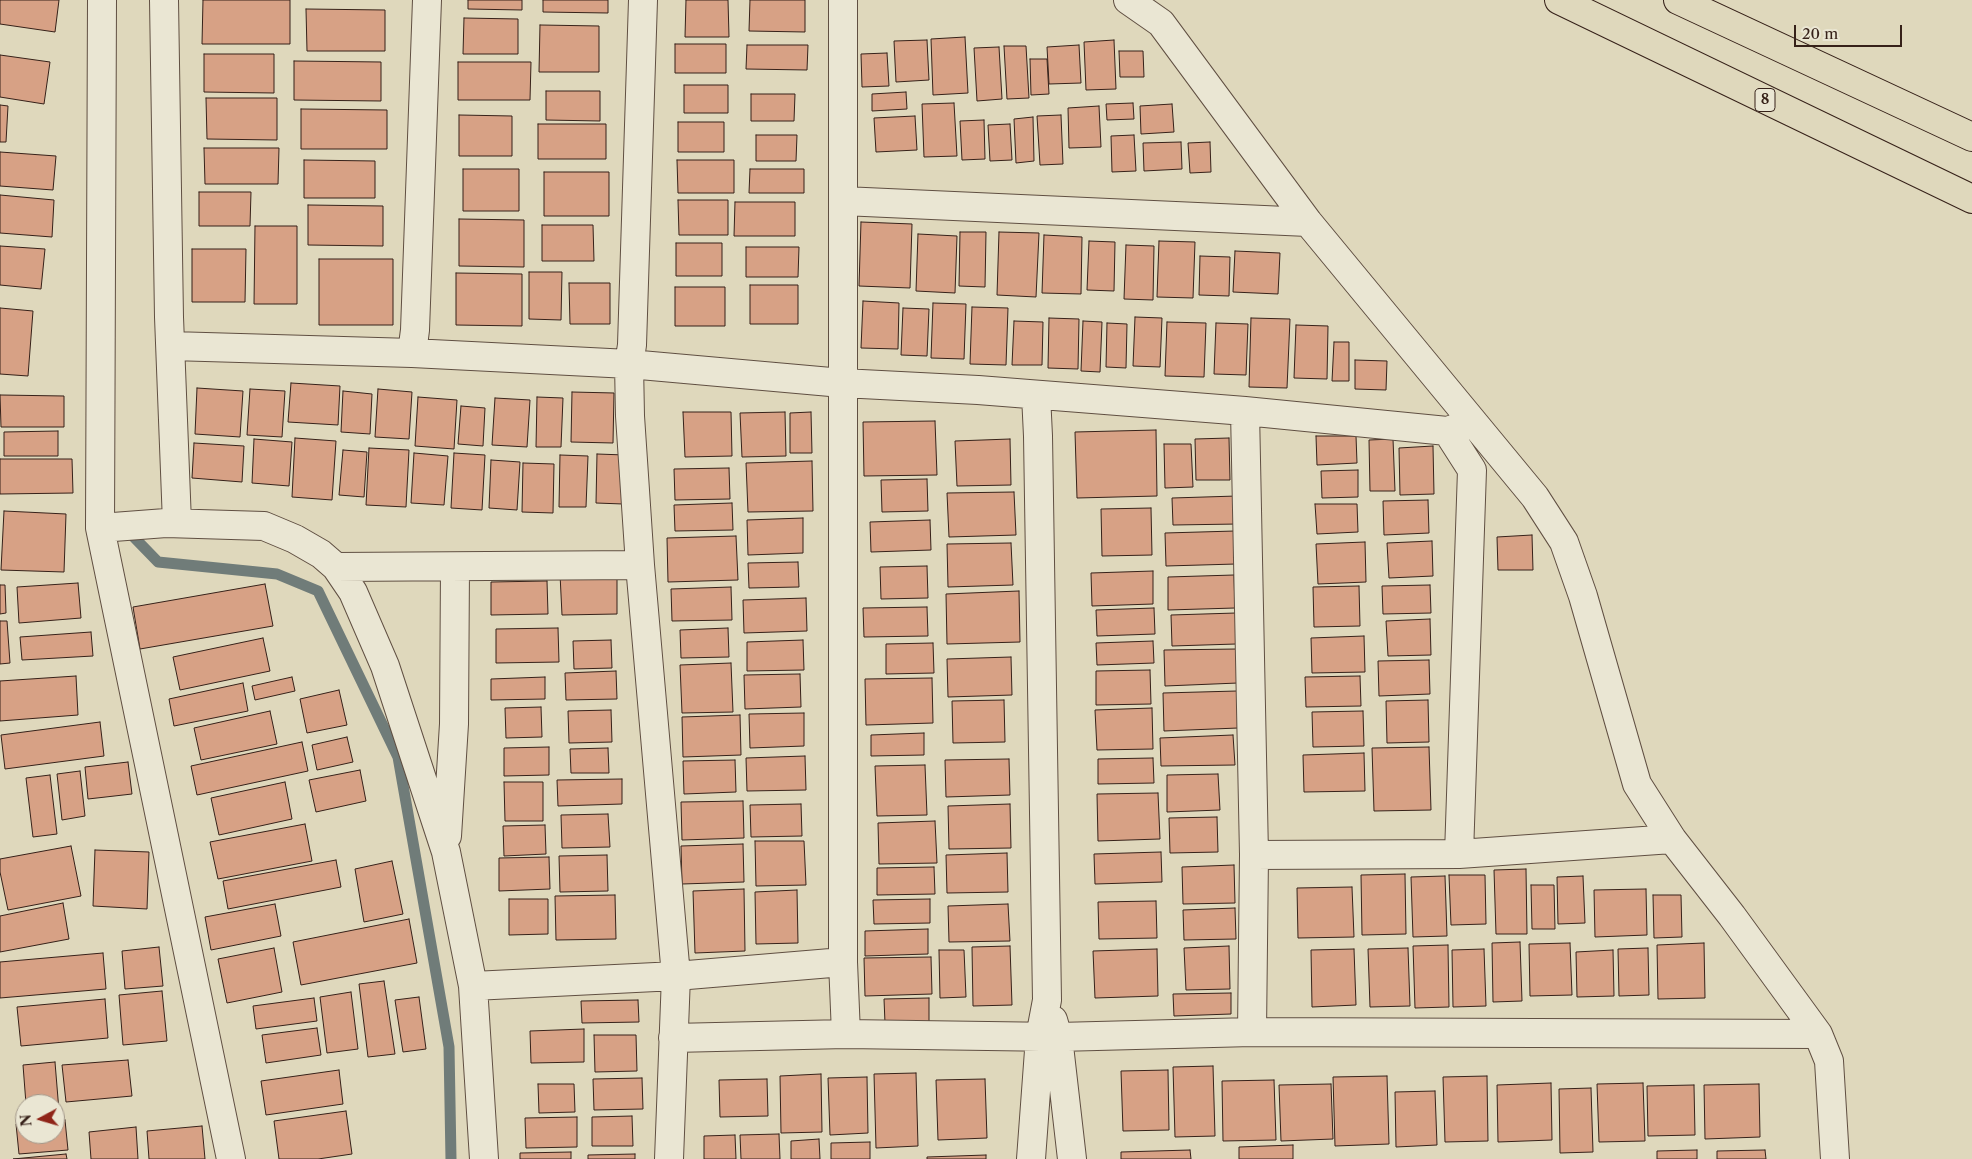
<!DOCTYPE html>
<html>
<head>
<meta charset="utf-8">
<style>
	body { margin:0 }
	#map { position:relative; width:1972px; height:1159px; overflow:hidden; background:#dfd8bc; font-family:"Libre Caslon Text",serif }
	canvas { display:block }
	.north { position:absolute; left:15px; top:1094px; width:50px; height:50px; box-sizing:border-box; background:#eae6d3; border:1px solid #a29789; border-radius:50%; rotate:264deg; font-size:14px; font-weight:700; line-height:20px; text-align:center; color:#362119 }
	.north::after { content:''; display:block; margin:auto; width:18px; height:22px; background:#8f2418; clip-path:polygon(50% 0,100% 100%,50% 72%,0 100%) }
	.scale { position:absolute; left:1794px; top:25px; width:108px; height:22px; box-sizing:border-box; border:2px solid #362119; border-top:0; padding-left:6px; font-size:15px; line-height:18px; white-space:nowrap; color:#362119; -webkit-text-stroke:4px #eae6d3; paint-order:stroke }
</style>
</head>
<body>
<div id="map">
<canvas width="1972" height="1159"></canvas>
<div class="north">N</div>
<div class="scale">20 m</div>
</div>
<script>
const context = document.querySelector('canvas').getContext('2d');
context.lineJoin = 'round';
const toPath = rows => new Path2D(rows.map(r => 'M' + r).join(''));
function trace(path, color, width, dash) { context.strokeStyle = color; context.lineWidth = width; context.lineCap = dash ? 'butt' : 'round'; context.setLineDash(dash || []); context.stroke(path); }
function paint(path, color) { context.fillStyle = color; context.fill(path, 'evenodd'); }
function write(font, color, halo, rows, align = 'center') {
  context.font = font + ' "Libre Caslon Text",serif'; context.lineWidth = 4; context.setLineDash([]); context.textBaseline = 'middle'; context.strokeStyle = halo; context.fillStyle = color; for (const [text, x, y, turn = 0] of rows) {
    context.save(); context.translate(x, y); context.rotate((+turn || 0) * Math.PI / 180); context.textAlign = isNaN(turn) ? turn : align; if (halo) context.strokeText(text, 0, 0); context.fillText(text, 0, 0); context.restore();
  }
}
const stream = toPath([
	[126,529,158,562,277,574,318,591,398,757,449,1047,451,1159]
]);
const building = toPath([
	[0,0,59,0,55,32,0,24,0,0],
	[203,0,290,0,290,44,202,44,203,0],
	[468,0,522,0,522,10,468,9,468,0],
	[543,0,608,0,608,13,543,12,543,0],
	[686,0,728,0,729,37,685,37,686,0],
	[750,0,805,0,805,32,749,31,750,0],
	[306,9,385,10,385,51,307,51,306,9],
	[464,18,518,19,518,54,463,54,464,18],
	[540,25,599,26,599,72,539,72,540,25],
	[965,37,968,93,933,95,931,39,965,37],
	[927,40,929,80,896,82,894,41,927,40],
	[1114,40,1116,89,1086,90,1084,42,1114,40],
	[675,44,726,44,726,73,675,73,675,44],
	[747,45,808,45,807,70,746,69,747,45],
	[1079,45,1081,83,1049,84,1047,47,1079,45],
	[1004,46,1026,46,1029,98,1007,99,1004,46],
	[999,47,1002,99,977,101,974,48,999,47],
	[1119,51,1143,51,1144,77,1120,77,1119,51],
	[887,53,889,86,862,87,861,54,887,53],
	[204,54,274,54,274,93,204,92,204,54],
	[0,55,50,62,44,104,0,97,0,55],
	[1030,59,1047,59,1049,94,1031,95,1030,59],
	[294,61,381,62,381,101,294,100,294,61],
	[458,62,531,62,530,100,458,100,458,62],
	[684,85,728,85,728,113,684,113,684,85],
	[546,91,600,91,600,121,546,120,546,91],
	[906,92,907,109,872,111,872,94,906,92],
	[751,94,795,94,794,121,751,121,751,94],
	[206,98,277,98,277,140,207,139,206,98],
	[954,103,957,156,924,157,922,104,954,103],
	[1133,103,1134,119,1107,120,1106,104,1133,103],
	[1172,104,1174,132,1141,134,1140,106,1172,104],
	[0,105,8,106,6,142,0,142,0,105],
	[1099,106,1101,147,1069,148,1068,108,1099,106],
	[301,109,387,110,387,149,301,149,301,109],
	[459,115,512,116,512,156,459,156,459,115],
	[1061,115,1063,164,1040,165,1037,116,1061,115],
	[915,116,917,150,876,152,874,118,915,116],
	[1033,117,1034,161,1016,163,1014,119,1033,117],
	[984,120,985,159,962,160,960,121,984,120],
	[678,122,724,122,724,152,678,152,678,122],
	[538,124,606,124,606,159,538,159,538,124],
	[1010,124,1012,160,990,161,988,125,1010,124],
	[756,135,797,135,796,161,756,161,756,135],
	[1134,135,1136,171,1112,172,1111,136,1134,135],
	[1181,142,1182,169,1144,171,1143,143,1181,142],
	[1210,142,1211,172,1190,173,1188,143,1210,142],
	[204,148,279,148,278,184,205,184,204,148],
	[0,152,56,156,53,190,0,186,0,152],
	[304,160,375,161,375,198,304,198,304,160],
	[677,160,734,160,734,193,678,193,677,160],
	[463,169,519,169,519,211,463,211,463,169],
	[750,169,804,169,804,193,749,193,750,169],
	[544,172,609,172,609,216,544,216,544,172],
	[199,192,251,192,250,226,199,226,199,192],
	[0,195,54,200,52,237,0,233,0,195],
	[678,200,728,200,728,235,679,235,678,200],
	[735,202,795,202,795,236,734,236,735,202],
	[308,205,383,206,383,246,308,245,308,205],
	[459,219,524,220,524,267,459,266,459,219],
	[861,222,912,224,910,288,859,286,861,222],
	[542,225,593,225,594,261,542,261,542,225],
	[255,226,297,226,297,304,254,304,255,226],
	[960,232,986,232,985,287,959,286,960,232],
	[999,232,1039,233,1036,297,997,295,999,232],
	[918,234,957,236,955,293,916,291,918,234],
	[1044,235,1082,237,1081,294,1042,293,1044,235],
	[1089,241,1115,242,1114,291,1087,290,1089,241],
	[1159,241,1195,242,1193,298,1157,297,1159,241],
	[676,243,722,243,722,276,676,276,676,243],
	[1126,245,1154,246,1153,300,1124,299,1126,245],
	[0,246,45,249,41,289,0,285,0,246],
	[746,247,799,247,798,277,746,277,746,247],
	[192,249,246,249,245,302,192,302,192,249],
	[1235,251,1280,253,1278,294,1233,292,1235,251],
	[1200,256,1230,257,1229,296,1199,295,1200,256],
	[319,259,393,259,393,325,319,325,319,259],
	[529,272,562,272,561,320,529,319,529,272],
	[456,273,522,274,522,326,456,325,456,273],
	[569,283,610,283,610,324,570,324,569,283],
	[750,285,798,285,798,324,750,324,750,285],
	[675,287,725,287,725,326,675,326,675,287],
	[863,301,899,303,898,349,861,348,863,301],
	[933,303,966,304,964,359,931,358,933,303],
	[972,307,1008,308,1006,365,970,364,972,307],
	[0,308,33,311,28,376,0,374,0,308],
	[903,308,929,309,927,356,901,355,903,308],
	[1135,317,1162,318,1160,367,1133,366,1135,317],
	[1049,318,1079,319,1078,369,1048,368,1049,318],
	[1251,318,1290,319,1287,388,1249,387,1251,318],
	[1014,321,1043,322,1042,365,1012,365,1014,321],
	[1083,321,1102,322,1100,372,1081,371,1083,321],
	[1167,322,1206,323,1204,377,1165,376,1167,322],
	[1107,323,1127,324,1126,368,1106,367,1107,323],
	[1216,323,1248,324,1246,375,1214,374,1216,323],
	[1296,325,1328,326,1327,379,1294,378,1296,325],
	[1334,342,1349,342,1349,381,1332,381,1334,342],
	[1355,360,1387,361,1386,390,1355,389,1355,360],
	[291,383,340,386,338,425,288,422,291,383],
	[197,388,243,391,240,437,195,434,197,388],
	[250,389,285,391,282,437,247,435,250,389],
	[378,389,412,392,409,439,375,437,378,389],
	[343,391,372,394,370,434,341,432,343,391],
	[572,392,614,393,613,443,571,442,572,392],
	[0,395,64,396,64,427,1,427,0,395],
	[418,397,457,400,454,449,415,446,418,397],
	[537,397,563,398,561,447,536,447,537,397],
	[495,398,530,400,527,447,492,445,495,398],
	[461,406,485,408,483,446,458,444,461,406],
	[683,412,731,412,732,456,685,457,683,412],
	[785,412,786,456,742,457,740,413,785,412],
	[811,412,812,453,790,453,790,413,811,412],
	[935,421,937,475,864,476,863,422,935,421],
	[1156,430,1157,496,1077,498,1075,432,1156,430],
	[58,431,58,456,4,456,4,432,58,431],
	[1316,436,1356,436,1357,463,1317,465,1316,436],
	[295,438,336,441,332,500,292,497,295,438],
	[1229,438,1230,480,1196,480,1195,439,1229,438],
	[254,439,292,442,289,486,252,483,254,439],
	[1010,439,1011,485,957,486,955,441,1010,439],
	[1393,439,1395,491,1370,491,1369,440,1393,439],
	[194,443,244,446,242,482,192,478,194,443],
	[1164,444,1191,444,1193,487,1165,488,1164,444],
	[1433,446,1434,494,1400,495,1399,448,1433,446],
	[369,448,409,450,406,507,366,505,369,448],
	[343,450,367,452,364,497,339,495,343,450],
	[414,453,448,456,444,505,411,503,414,453],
	[454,453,485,455,482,510,451,508,454,453],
	[597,454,625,455,623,504,596,503,597,454],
	[560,455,588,456,586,507,559,507,560,455],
	[0,459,72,459,73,493,0,494,0,459],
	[491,460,520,462,517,510,489,508,491,460],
	[812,461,813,511,748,512,746,463,812,461],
	[523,463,554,464,553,513,522,512,523,463],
	[729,468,730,499,675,500,674,469,729,468],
	[1358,470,1358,497,1322,498,1321,471,1358,470],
	[927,479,928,511,882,512,881,480,927,479],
	[1014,492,1016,535,949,537,947,493,1014,492],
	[1237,496,1238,524,1173,525,1172,498,1237,496],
	[1428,500,1429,533,1384,535,1383,501,1428,500],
	[732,503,733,530,675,531,674,505,732,503],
	[1315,504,1357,504,1358,532,1317,534,1315,504],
	[1151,508,1152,555,1102,556,1101,509,1151,508],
	[4,511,66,514,64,572,1,570,4,511],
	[803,518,803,553,748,555,747,520,803,518],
	[930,520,931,550,871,552,870,522,930,520],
	[1235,531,1236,564,1166,566,1165,533,1235,531],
	[1532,535,1533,570,1498,570,1497,537,1532,535],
	[736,536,738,580,668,582,667,538,736,536],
	[1432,541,1433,576,1389,578,1387,543,1432,541],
	[1365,542,1366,582,1318,584,1316,544,1365,542],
	[1011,543,1013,585,948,587,947,544,1011,543],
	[798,562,799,587,749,588,748,563,798,562],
	[927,566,928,598,881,599,880,567,927,566],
	[1153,571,1153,604,1092,606,1091,573,1153,571],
	[617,573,617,614,562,615,560,574,617,573],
	[1234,575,1235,608,1168,610,1168,577,1234,575],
	[547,581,548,614,491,615,491,582,547,581],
	[78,583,81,618,19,623,17,587,78,583],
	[265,584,273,626,140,649,133,607,265,584],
	[0,585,5,585,6,613,0,614,0,585],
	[1430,585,1431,613,1383,614,1382,586,1430,585],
	[1359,586,1360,626,1314,627,1313,587,1359,586],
	[731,587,732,620,672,621,671,589,731,587],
	[1019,591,1020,642,947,644,946,594,1019,591],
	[806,598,807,631,744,633,743,600,806,598],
	[927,607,928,636,864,637,863,608,927,607],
	[1154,608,1155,634,1097,636,1096,610,1154,608],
	[1236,613,1236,644,1172,646,1171,615,1236,613],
	[1430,619,1431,655,1388,656,1386,621,1430,619],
	[0,621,7,621,10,663,0,664,0,621],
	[558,628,559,662,496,663,496,629,558,628],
	[728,628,729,657,681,658,680,630,728,628],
	[91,632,93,656,22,660,20,637,91,632],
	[1364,636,1365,672,1312,673,1311,638,1364,636],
	[263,638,270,671,180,690,173,657,263,638],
	[611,640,612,668,574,669,573,641,611,640],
	[803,640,804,670,747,671,747,642,803,640],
	[1153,641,1154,663,1097,665,1096,643,1153,641],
	[933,643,934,673,886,674,886,644,933,643],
	[1237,649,1238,683,1165,686,1164,650,1237,649],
	[1011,657,1012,695,948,697,947,659,1011,657],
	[1429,660,1430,694,1379,696,1378,661,1429,660],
	[731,663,733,712,682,713,680,665,731,663],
	[1150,670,1151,704,1096,705,1096,671,1150,670],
	[616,671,617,699,566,700,565,673,616,671],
	[800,674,801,707,745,709,744,675,800,674],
	[76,676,78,715,0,721,0,681,76,676],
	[1360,676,1361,706,1306,707,1305,677,1360,676],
	[292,677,295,691,255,700,252,686,292,677],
	[545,677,545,699,491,700,491,679,545,677],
	[932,678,933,723,866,725,865,679,932,678],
	[243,683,248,711,174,726,169,699,243,683],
	[339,690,347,725,307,733,300,699,339,690],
	[1237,691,1238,728,1164,731,1163,693,1237,691],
	[1004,700,1005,742,953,743,952,701,1004,700],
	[1428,700,1429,742,1387,743,1386,701,1428,700],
	[541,707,542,737,506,738,505,708,541,707],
	[1152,708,1153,749,1097,750,1095,710,1152,708],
	[611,710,612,742,569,743,568,711,611,710],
	[270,711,277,744,201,760,194,728,270,711],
	[1363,711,1364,746,1313,747,1312,712,1363,711],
	[804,713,804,746,750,748,749,714,804,713],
	[740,715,741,755,683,757,682,717,740,715],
	[100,722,104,756,5,769,1,735,100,722],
	[924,733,924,755,871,756,871,735,924,733],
	[1233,735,1235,765,1161,766,1160,738,1233,735],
	[347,737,353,762,317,770,312,745,347,737],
	[302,742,308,771,197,795,191,766,302,742],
	[549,747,549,775,504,776,504,748,549,747],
	[1429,747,1431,810,1374,811,1372,748,1429,747],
	[608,748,609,773,571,773,570,749,608,748],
	[1364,753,1365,791,1304,792,1303,755,1364,753],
	[805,756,806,790,747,791,746,758,805,756],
	[1153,758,1154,783,1098,784,1098,759,1153,758],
	[1009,759,1010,795,946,797,945,760,1009,759],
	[735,760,736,792,684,794,683,761,735,760],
	[128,762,132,794,88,799,85,767,128,762],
	[925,765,927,815,877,816,875,766,925,765],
	[360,770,366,801,316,812,309,780,360,770],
	[80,771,85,816,62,820,57,774,80,771],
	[1218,774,1220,810,1167,812,1167,775,1218,774],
	[50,775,57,834,33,837,26,778,50,775],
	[622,779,622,804,558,806,557,780,622,779],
	[285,782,292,819,219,835,211,798,285,782],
	[504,782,543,782,543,821,505,821,504,782],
	[1158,793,1160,839,1098,841,1097,794,1158,793],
	[743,801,744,838,682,840,681,802,743,801],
	[801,804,802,836,751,837,750,805,801,804],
	[1010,804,1011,848,949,849,948,806,1010,804],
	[608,814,610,847,562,848,561,815,608,814],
	[1217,817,1218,852,1170,853,1169,818,1217,817],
	[935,821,937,863,879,864,878,823,935,821],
	[305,824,312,861,218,879,210,842,305,824],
	[545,825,546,854,504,856,503,826,545,825],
	[755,841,804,841,806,885,756,886,755,841],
	[743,844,744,882,682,884,681,846,743,844],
	[71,846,81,896,8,910,0,872,0,859,71,846],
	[95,850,149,852,147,909,93,906,95,850],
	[1161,852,1162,882,1095,884,1094,854,1161,852],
	[1007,853,1008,892,947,893,946,855,1007,853],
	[607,855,608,891,560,892,559,856,607,855],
	[549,857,550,889,499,891,499,858,549,857],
	[336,860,341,887,228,909,223,881,336,860],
	[392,861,403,914,364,922,355,869,392,861],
	[1234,865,1235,903,1183,904,1182,867,1234,865],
	[934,867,935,894,877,895,877,868,934,867],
	[1526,869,1527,934,1496,934,1494,870,1526,869],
	[1405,874,1406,934,1362,935,1361,875,1405,874],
	[1449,875,1485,875,1486,924,1451,925,1449,875],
	[1445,876,1447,936,1413,937,1411,877,1445,876],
	[1583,876,1585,923,1558,924,1557,877,1583,876],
	[1531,885,1554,885,1555,929,1532,929,1531,885],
	[1352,887,1354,937,1298,938,1297,888,1352,887],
	[744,889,745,951,695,953,693,891,744,889],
	[1646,889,1647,935,1595,937,1594,890,1646,889],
	[797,890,798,943,756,944,755,892,797,890],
	[615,895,616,939,556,940,555,896,615,895],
	[1653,895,1681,895,1682,937,1654,938,1653,895],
	[509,899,548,899,548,934,509,935,509,899],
	[930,899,930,923,874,924,873,900,930,899],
	[1156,901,1157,938,1099,939,1098,902,1156,901],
	[63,903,69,939,0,952,0,916,63,903],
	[275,904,281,936,211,950,205,917,275,904],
	[1008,904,1010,941,949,942,948,906,1008,904],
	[1235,908,1236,939,1184,940,1183,910,1235,908],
	[409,919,417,963,301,985,293,942,409,919],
	[928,929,928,954,865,956,865,931,928,929],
	[1520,942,1522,1001,1493,1002,1492,943,1520,942],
	[1570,943,1572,995,1530,996,1529,944,1570,943],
	[1704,943,1705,998,1658,999,1657,945,1704,943],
	[1448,945,1449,1007,1415,1008,1413,946,1448,945],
	[1010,946,1012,1005,973,1006,972,947,1010,946],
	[1229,946,1230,989,1186,990,1184,948,1229,946],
	[159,947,163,986,125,989,122,951,159,947],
	[274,948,282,992,227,1003,218,959,274,948],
	[1408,948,1410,1006,1370,1007,1368,949,1408,948],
	[1648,948,1649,995,1619,996,1618,949,1648,948],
	[1157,949,1158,996,1095,998,1093,951,1157,949],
	[1354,949,1356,1005,1312,1007,1311,950,1354,949],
	[1484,949,1486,1006,1453,1007,1452,950,1484,949],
	[939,950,964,950,966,997,940,998,939,950],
	[1613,950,1614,996,1577,997,1576,952,1613,950],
	[103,953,106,989,0,998,0,962,103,953],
	[931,957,932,994,865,996,864,958,931,957],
	[384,981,395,1054,368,1057,359,984,384,981],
	[162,991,167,1041,123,1045,119,995,162,991],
	[351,992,358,1049,327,1053,320,997,351,992],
	[1231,993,1231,1014,1174,1016,1173,994,1231,993],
	[419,997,426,1049,403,1052,395,1000,419,997],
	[314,998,317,1021,256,1029,253,1006,314,998],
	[929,998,929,1022,885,1023,884,999,929,998],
	[105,999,108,1038,21,1046,17,1007,105,999],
	[638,1000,639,1022,582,1023,581,1001,638,1000],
	[317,1028,321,1055,266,1063,262,1035,317,1028],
	[584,1029,584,1062,531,1063,530,1031,584,1029],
	[594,1035,636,1035,637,1071,595,1072,594,1035],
	[128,1060,132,1096,66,1102,62,1065,128,1060],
	[55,1062,59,1111,55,1112,55,1104,26,1104,23,1065,55,1062],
	[1213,1066,1215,1136,1175,1137,1173,1067,1213,1066],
	[339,1070,343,1104,266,1115,261,1081,339,1070],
	[1168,1070,1169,1130,1123,1131,1121,1071,1168,1070],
	[916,1073,918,1146,876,1148,874,1074,916,1073],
	[821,1074,822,1132,781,1133,780,1076,821,1074],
	[1387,1076,1389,1144,1335,1146,1333,1077,1387,1076],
	[1487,1076,1488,1141,1445,1142,1443,1077,1487,1076],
	[867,1077,868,1133,830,1135,828,1078,867,1077],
	[642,1078,643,1109,594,1110,593,1079,642,1078],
	[767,1079,768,1116,720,1117,719,1080,767,1079],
	[985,1079,987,1138,938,1140,936,1080,985,1079],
	[1274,1080,1276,1140,1223,1141,1222,1081,1274,1080],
	[1551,1083,1552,1140,1498,1142,1497,1085,1551,1083],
	[1643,1083,1645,1141,1599,1142,1597,1084,1643,1083],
	[538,1084,574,1084,575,1112,539,1113,538,1084],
	[1331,1084,1333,1139,1281,1141,1279,1085,1331,1084],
	[1759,1084,1760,1137,1705,1139,1704,1085,1759,1084],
	[1694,1085,1695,1135,1648,1136,1647,1086,1694,1085],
	[1591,1088,1593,1152,1560,1153,1559,1089,1591,1088],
	[1435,1091,1437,1145,1396,1147,1395,1092,1435,1091],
	[346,1111,352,1154,318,1159,279,1159,274,1121,346,1111],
	[632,1116,633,1146,592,1146,592,1117,632,1116],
	[577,1117,577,1147,526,1148,525,1118,577,1117],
	[65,1120,68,1150,19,1154,16,1124,25,1124,25,1134,55,1134,55,1121,65,1120],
	[202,1126,205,1159,149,1159,147,1131,202,1126],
	[136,1127,138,1159,91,1159,89,1132,136,1127],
	[779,1134,780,1159,741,1159,740,1135,779,1134],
	[735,1135,736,1159,704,1159,704,1136,735,1135],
	[819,1139,820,1159,791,1159,791,1141,819,1139],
	[870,1142,870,1159,831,1159,831,1143,870,1142],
	[1293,1145,1293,1159,1239,1159,1239,1147,1293,1145],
	[1190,1150,1191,1159,1121,1159,1121,1152,1190,1150],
	[1697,1150,1697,1159,1657,1159,1657,1151,1697,1150],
	[1765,1150,1766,1159,1717,1159,1717,1151,1765,1150],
	[571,1152,571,1159,520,1159,520,1153,571,1152],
	[66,1154,67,1159,13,1159,66,1154],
	[635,1154,635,1159,588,1159,588,1155,635,1154],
	[986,1155,986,1159,927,1159,927,1157,986,1155]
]);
const minor = toPath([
	[102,0,100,528,231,1159],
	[164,0,169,317,177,523],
	[643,0,632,345,629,364,630,416,640,565,676,976,669,1159],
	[843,0,843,962,846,1034],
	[1128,0,1161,23,1308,222,1535,497,1564,542,1583,596,1637,784,1672,839,1732,916,1818,1034,1829,1061,1835,1159],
	[843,201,1308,222],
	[171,346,412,353,629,364,842,383,978,390,1245,411,1447,431,1473,423],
	[412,353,415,330,427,0],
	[1245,411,1254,855,1252,1032],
	[1447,431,1472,470,1459,854],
	[100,528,166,523,264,526,295,539,321,554,336,567,353,592,385,666,446,852,473,986,484,1159],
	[336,567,640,565],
	[447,836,454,724,455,567],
	[1254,855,1459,854,1672,839],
	[473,986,676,976,843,962],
	[1053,1020,1058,1037,1072,1159],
	[673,1038,846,1034,1058,1037,1252,1032,1818,1034],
	[1031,1159,1040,1037,1047,1000,1038,436,1036,395]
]);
const highway = toPath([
	[1559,0,1972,199],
	[1678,0,1972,137]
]);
const shields = [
	[1765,100,20]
];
const shieldNames = [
	["8",1765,100]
];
trace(stream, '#707c79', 11);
paint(building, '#d7a185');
trace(building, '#362119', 1);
trace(minor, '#604f42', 30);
trace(highway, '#362119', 30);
trace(minor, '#eae6d3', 28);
trace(highway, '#dfd8bc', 28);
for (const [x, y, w] of shields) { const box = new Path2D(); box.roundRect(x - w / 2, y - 11.5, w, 23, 4); context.fillStyle = '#eae6d3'; context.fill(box); trace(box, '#362119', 1); }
write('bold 14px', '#362119', null, shieldNames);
</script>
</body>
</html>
